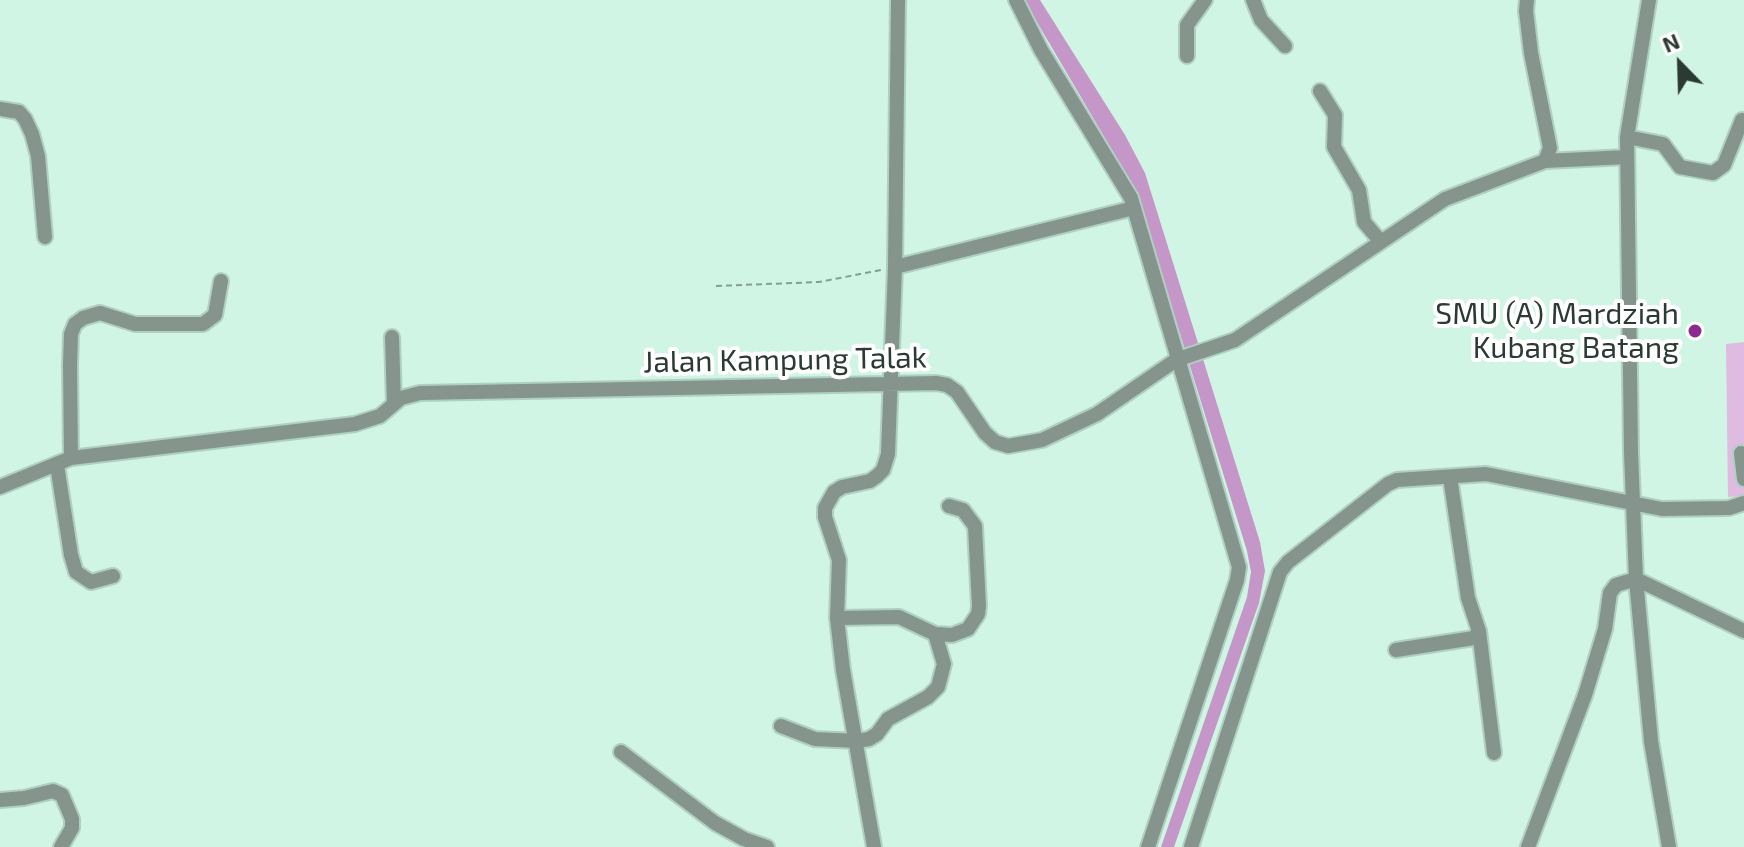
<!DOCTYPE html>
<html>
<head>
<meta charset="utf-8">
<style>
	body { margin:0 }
	#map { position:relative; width:1744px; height:847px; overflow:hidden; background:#d0f5e4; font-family:"Exo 2",sans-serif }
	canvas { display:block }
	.north { position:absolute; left:1640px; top:24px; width:80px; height:80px; -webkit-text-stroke:6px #fff; paint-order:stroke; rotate:337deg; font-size:22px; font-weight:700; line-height:32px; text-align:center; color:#2c3a34 }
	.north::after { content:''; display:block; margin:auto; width:28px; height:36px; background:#2c3a34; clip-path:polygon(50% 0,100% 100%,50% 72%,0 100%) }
</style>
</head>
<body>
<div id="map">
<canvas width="1744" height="847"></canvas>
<div class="north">N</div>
</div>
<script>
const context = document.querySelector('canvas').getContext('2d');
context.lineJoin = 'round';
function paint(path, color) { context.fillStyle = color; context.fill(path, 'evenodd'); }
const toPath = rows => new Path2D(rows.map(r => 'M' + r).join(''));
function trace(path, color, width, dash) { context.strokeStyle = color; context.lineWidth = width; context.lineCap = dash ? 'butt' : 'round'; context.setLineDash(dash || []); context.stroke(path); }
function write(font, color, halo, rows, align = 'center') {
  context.font = font + ' "Exo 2",sans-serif'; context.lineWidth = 8; context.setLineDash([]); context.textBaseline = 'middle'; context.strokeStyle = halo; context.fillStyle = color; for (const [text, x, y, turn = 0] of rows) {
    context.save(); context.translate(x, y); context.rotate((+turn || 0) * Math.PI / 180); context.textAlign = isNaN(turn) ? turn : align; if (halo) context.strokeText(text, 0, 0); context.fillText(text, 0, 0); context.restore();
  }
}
const green = toPath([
	[1744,342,1744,496,1728,497,1726,344]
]);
const water = toPath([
	[1024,0,1040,0,1125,135,1145,173,1260,542,1265,571,1259,603,1174,847,1161,847,1247,597,1251,572,1247,551,1136,191]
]);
const path = toPath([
	[716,286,819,282,881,270]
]);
const minor = toPath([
	[1016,0,1041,50,1131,198,1239,567,1237,580,1148,847],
	[1253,0,1261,20,1285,46],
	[1527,0,1526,11,1531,53,1550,148,1545,161],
	[1649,0,1627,137,1631,452,1636,579,1651,741,1669,847],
	[1187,56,1187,25,1205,0],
	[1320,91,1335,115,1334,147,1359,190,1364,222,1381,242],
	[0,109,19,112,25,119,32,134,38,156,45,237],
	[1627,137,1663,144,1680,167,1713,173,1724,165,1742,120],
	[895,267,1134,208],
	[392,337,394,404],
	[1741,453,1744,479],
	[71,458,70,365,71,334,75,324,83,318,100,313,135,324,203,324,215,315,221,281],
	[57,465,71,555,76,572,91,582,113,576],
	[1450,477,1468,598,1479,631,1494,753],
	[0,487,71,458,355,424,380,416,401,398,420,393,936,383,947,385,957,392,985,433,995,442,1008,446,1042,440,1097,414,1176,360,1235,340,1445,199,1545,161,1627,157],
	[935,634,952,635,968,629,978,614,979,606,975,526,963,510,949,506],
	[1396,650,1474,638,1479,631],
	[781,726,815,739,857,741,869,739,877,734,888,719,928,697,938,687,944,664,935,634,899,617,837,618],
	[621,752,715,823,744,839,767,847],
	[0,800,24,798,53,791,62,795,72,819,72,828,61,847],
	[874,847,843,670,837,618,839,560,825,517,825,508,834,492,842,487,870,481,877,476,883,470,888,454,895,267,898,0],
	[1191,847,1280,572,1288,562,1388,484,1397,480,1486,474,1662,509,1729,508,1744,503],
	[1528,847,1585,695,1605,629,1610,593,1616,585,1636,579,1744,631]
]);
const markers = [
	[1695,331,8,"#8a2a92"]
];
const poiNames = [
	["SMU (A) Mardziah",1679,314],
	["Kubang Batang",1679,348]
];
const streetNames = [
	["Jalan Kampung Talak",785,360,-1]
];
paint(green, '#dfbae1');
paint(water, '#c597c8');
trace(minor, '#afd0c1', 18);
trace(path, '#859f93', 2, [6, 4]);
trace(minor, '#85948c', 14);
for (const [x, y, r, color] of markers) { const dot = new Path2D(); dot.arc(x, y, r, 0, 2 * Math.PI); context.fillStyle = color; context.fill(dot); trace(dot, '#fff', 3); }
write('30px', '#2c3a34', '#fff', poiNames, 'right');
write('30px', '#2c3a34', '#fff', streetNames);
</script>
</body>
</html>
